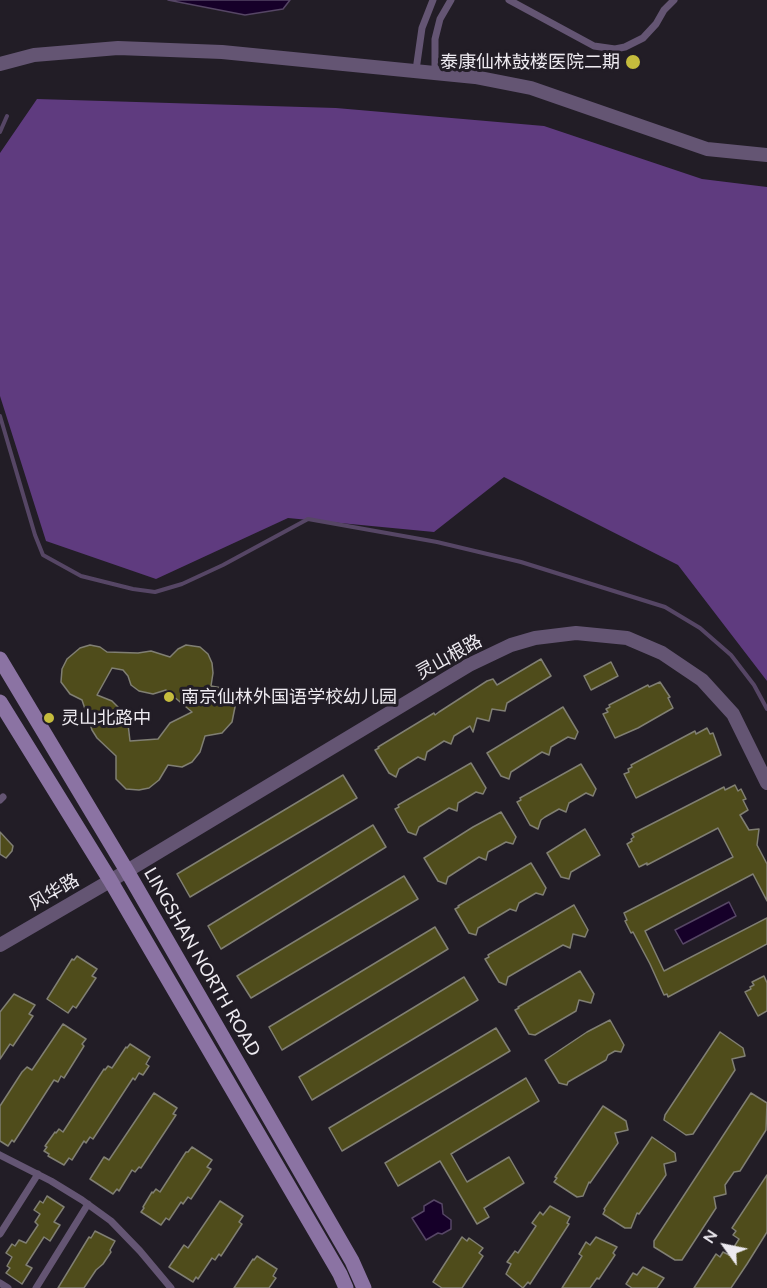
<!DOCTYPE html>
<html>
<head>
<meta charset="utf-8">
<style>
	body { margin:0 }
	#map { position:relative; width:767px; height:1288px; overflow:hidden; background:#221d26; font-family:Lato,sans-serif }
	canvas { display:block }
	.north { position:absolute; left:695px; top:1216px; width:60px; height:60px; -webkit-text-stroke:4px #221d26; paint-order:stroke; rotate:303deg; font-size:16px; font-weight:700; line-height:24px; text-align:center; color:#edeaf0 }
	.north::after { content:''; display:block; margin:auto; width:21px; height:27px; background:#edeaf0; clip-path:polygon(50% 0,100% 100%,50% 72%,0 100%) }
</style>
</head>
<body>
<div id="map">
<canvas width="767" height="1288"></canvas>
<div class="north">N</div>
</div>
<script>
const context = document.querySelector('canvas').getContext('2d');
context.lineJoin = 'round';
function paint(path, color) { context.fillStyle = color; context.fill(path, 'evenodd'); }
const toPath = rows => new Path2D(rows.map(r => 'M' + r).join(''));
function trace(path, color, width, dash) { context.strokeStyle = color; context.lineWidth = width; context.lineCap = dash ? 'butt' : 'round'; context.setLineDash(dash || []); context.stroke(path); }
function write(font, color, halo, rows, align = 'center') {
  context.font = font + ' Lato,"Noto Sans SC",sans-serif'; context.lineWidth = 6; context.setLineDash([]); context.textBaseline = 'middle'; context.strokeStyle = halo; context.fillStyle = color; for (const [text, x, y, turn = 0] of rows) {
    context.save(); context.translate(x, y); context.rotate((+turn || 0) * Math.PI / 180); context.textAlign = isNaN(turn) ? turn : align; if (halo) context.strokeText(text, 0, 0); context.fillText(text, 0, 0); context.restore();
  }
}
const forest = toPath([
	[37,99,336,108,544,126,702,179,767,187,767,681,678,565,504,477,434,532,288,518,156,579,46,541,0,396,0,153]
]);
const water = toPath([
	[168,0,290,0,283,9,245,15,168,0],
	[729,902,736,916,683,944,675,930,729,902],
	[434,1200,442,1204,443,1214,451,1220,451,1229,442,1234,438,1233,426,1240,412,1218,424,1211,424,1206,434,1200]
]);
const stream = toPath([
	[0,132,7,116],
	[0,416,35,535,43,555,81,576,133,589,155,592,182,584,223,565,308,519,437,542,521,562,665,607,700,628,731,655,754,685,767,709]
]);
const building = toPath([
	[90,645,100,647,107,652,138,653,151,651,170,657,178,649,186,645,200,647,208,654,212,663,213,673,211,686,222,688,232,695,235,707,232,722,222,733,205,736,200,752,192,762,182,767,168,765,159,780,149,788,139,790,126,789,116,779,116,756,97,738,92,730,82,700,70,694,61,682,62,669,67,659,80,648,90,645],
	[112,668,123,670,128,676,131,685,139,691,153,694,166,690,192,712,170,723,158,739,130,741,128,724,122,711,112,701,97,695,112,668],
	[541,659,551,676,507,703,505,711,492,709,489,721,477,718,473,732,470,726,454,736,451,744,444,741,427,752,425,760,418,757,399,769,396,777,389,773,375,750,379,748,378,747,434,713,435,715,439,712,487,681,493,679,497,685,541,659],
	[611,662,618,676,591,690,584,676,611,662],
	[660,682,670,697,668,698,673,708,638,728,615,738,603,714,608,712,606,709,610,707,609,705,648,685,649,687,660,682],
	[563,707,578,732,575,739,568,737,551,747,549,755,542,752,511,772,509,779,501,776,487,753,563,707],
	[707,728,710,734,713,733,721,755,636,798,624,774,629,772,628,769,632,767,631,765,695,731,696,734,707,728],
	[471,763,486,788,483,794,476,792,458,803,457,811,449,808,435,817,419,827,416,835,408,832,395,809,399,807,398,805,471,763],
	[581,764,596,789,593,796,586,793,569,803,566,812,559,809,545,817,541,820,538,829,530,825,517,802,521,800,520,798,581,764],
	[343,775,357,798,190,897,177,874,343,775],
	[735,785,738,791,741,789,746,799,743,800,748,810,740,815,749,830,759,829,757,845,767,864,767,901,753,874,645,931,664,971,767,918,767,944,668,997,667,994,664,995,650,964,633,932,631,933,625,921,627,920,624,913,733,857,718,828,647,865,647,863,639,867,627,844,632,841,631,839,634,837,632,834,724,787,725,790,735,785],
	[501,812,516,837,513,844,506,842,488,852,486,860,479,857,448,877,446,884,438,881,424,858,473,827,501,812],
	[373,825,386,847,221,949,208,926,373,825],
	[585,829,600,855,571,872,569,879,561,877,547,853,585,829],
	[0,832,13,846,12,851,6,858,0,854,0,832],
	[531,863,546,888,543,895,536,893,519,903,516,911,510,909,478,928,476,935,469,933,455,909,459,907,458,906,531,863],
	[404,876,418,899,251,998,237,976,404,876],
	[574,905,588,930,585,937,573,934,570,948,563,945,556,949,508,977,506,985,499,982,485,959,489,957,488,955,574,905],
	[435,927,448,949,282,1050,269,1027,435,927],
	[77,956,97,969,92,976,96,978,76,1008,73,1006,68,1013,47,999,72,959,74,960,77,956],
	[580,971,594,994,591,1003,579,1000,576,1011,535,1035,529,1034,515,1010,519,1008,518,1007,580,971],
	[764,976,767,983,767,1011,758,1016,745,992,751,989,750,987,754,985,752,982,764,976],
	[464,977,478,1000,312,1100,299,1077,464,977],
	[14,994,35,1005,29,1014,33,1016,13,1046,10,1044,0,1059,0,1012,14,994],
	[610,1020,624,1045,621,1052,615,1051,608,1055,606,1060,568,1082,567,1085,559,1083,545,1060,587,1032,610,1020],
	[63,1024,86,1039,82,1044,84,1046,64,1078,61,1076,58,1082,54,1080,14,1142,12,1140,8,1146,0,1141,0,1106,22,1072,27,1067,32,1070,63,1024],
	[496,1028,510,1051,342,1151,329,1128,496,1028],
	[720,1032,743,1048,745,1056,732,1059,735,1070,693,1134,686,1135,664,1120,665,1115,720,1032],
	[130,1044,150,1057,146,1064,149,1066,143,1075,139,1073,135,1080,133,1078,93,1139,90,1137,86,1143,84,1141,72,1160,69,1158,64,1165,48,1156,49,1154,44,1151,47,1147,45,1146,55,1132,56,1133,59,1129,63,1132,104,1069,105,1070,108,1066,112,1068,126,1047,127,1048,130,1044],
	[526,1078,539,1101,451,1154,467,1182,509,1157,524,1183,484,1208,489,1217,477,1224,440,1161,398,1186,385,1163,526,1078],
	[154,1093,177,1108,173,1114,176,1115,141,1168,139,1167,135,1172,132,1170,119,1191,117,1189,113,1194,90,1179,104,1157,109,1160,154,1093],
	[751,1093,767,1103,766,1130,740,1171,734,1172,725,1185,726,1194,714,1197,716,1208,682,1260,675,1260,654,1247,654,1241,751,1093],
	[603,1106,626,1121,628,1130,615,1133,618,1143,590,1183,589,1182,583,1196,577,1197,554,1182,557,1178,555,1177,603,1106],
	[652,1137,675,1153,676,1161,664,1164,666,1175,639,1214,637,1213,631,1228,625,1228,603,1214,605,1210,604,1209,652,1137],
	[192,1147,212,1160,207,1167,211,1169,191,1199,188,1197,183,1204,181,1202,169,1220,166,1218,161,1225,141,1212,144,1208,143,1207,152,1192,153,1193,156,1189,160,1192,186,1152,188,1152,192,1147],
	[767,1175,767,1232,747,1264,731,1288,694,1288,716,1254,720,1257,723,1252,729,1255,739,1239,733,1235,736,1231,732,1228,767,1175],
	[47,1196,64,1207,54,1222,60,1225,50,1241,44,1237,26,1265,32,1268,22,1284,6,1273,10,1268,7,1266,12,1257,6,1253,12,1244,15,1246,19,1240,26,1243,38,1225,35,1222,40,1214,34,1210,40,1201,43,1203,47,1196],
	[220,1201,243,1216,239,1222,242,1224,221,1256,219,1254,215,1260,212,1258,198,1279,196,1277,193,1282,169,1267,184,1245,188,1248,220,1201],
	[550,1206,570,1217,567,1223,569,1224,530,1284,528,1282,523,1288,506,1274,511,1264,507,1262,515,1251,518,1253,536,1226,532,1223,540,1212,543,1215,550,1206],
	[95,1231,115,1241,110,1250,111,1252,103,1264,96,1270,84,1288,58,1288,89,1237,91,1238,95,1231],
	[462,1237,467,1241,469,1238,483,1248,479,1253,483,1256,462,1288,442,1288,433,1282,462,1237],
	[596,1237,617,1247,613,1253,615,1255,599,1279,597,1278,590,1288,562,1288,582,1256,579,1254,586,1242,590,1245,596,1237],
	[257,1256,277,1269,273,1276,276,1278,269,1288,234,1288,253,1259,254,1260,257,1256],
	[643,1267,664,1278,657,1288,632,1288,626,1284,633,1273,637,1275,643,1267]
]);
const service = toPath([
	[509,0,594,46,615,49,625,47,643,38,656,24,664,10,674,0],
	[416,70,422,28,433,0],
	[435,72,435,39,440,19,451,0],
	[0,800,3,797],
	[0,1155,51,1181,82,1200,111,1221,140,1251,171,1288],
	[0,1234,38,1174],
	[0,1283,8,1288],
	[36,1288,88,1204]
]);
const minor = toPath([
	[0,64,34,55,118,48,222,52,475,77,531,88,707,149,767,155],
	[0,945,127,871,469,665,511,645,535,638,576,633,627,638,662,653,702,680,733,714,767,783]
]);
const secondary = toPath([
	[0,659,127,871,352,1261,364,1288],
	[0,702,110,880,340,1274,346,1288]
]);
const markers = [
	[633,62,8,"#c5bc3d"],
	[169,697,6,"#c5bc3d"],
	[49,718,6,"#c5bc3d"]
];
const poiNames = [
	["泰康仙林鼓楼医院二期",620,62,"right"],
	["南京仙林外国语学校幼儿园",181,697],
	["灵山北路中",61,718]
];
const streetNames = [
	["灵山根路",449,657,-29],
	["风华路",54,892,-30],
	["LINGSHAN NORTH ROAD",202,962,60]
];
paint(forest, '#5f3b7f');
paint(water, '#160029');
trace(water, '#564665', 1.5);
trace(stream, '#564665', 4);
paint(building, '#4f4c1b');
trace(building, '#807f73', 1.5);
trace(service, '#645573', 7);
trace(minor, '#645573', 14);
trace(secondary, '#8b73a3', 15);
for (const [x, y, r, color] of markers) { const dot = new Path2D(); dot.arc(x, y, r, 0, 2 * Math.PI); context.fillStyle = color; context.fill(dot); trace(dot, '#221d26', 2); }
write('18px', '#edeaf0', '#221d26', poiNames, 'left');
write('18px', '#edeaf0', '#221d26', streetNames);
</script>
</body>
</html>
